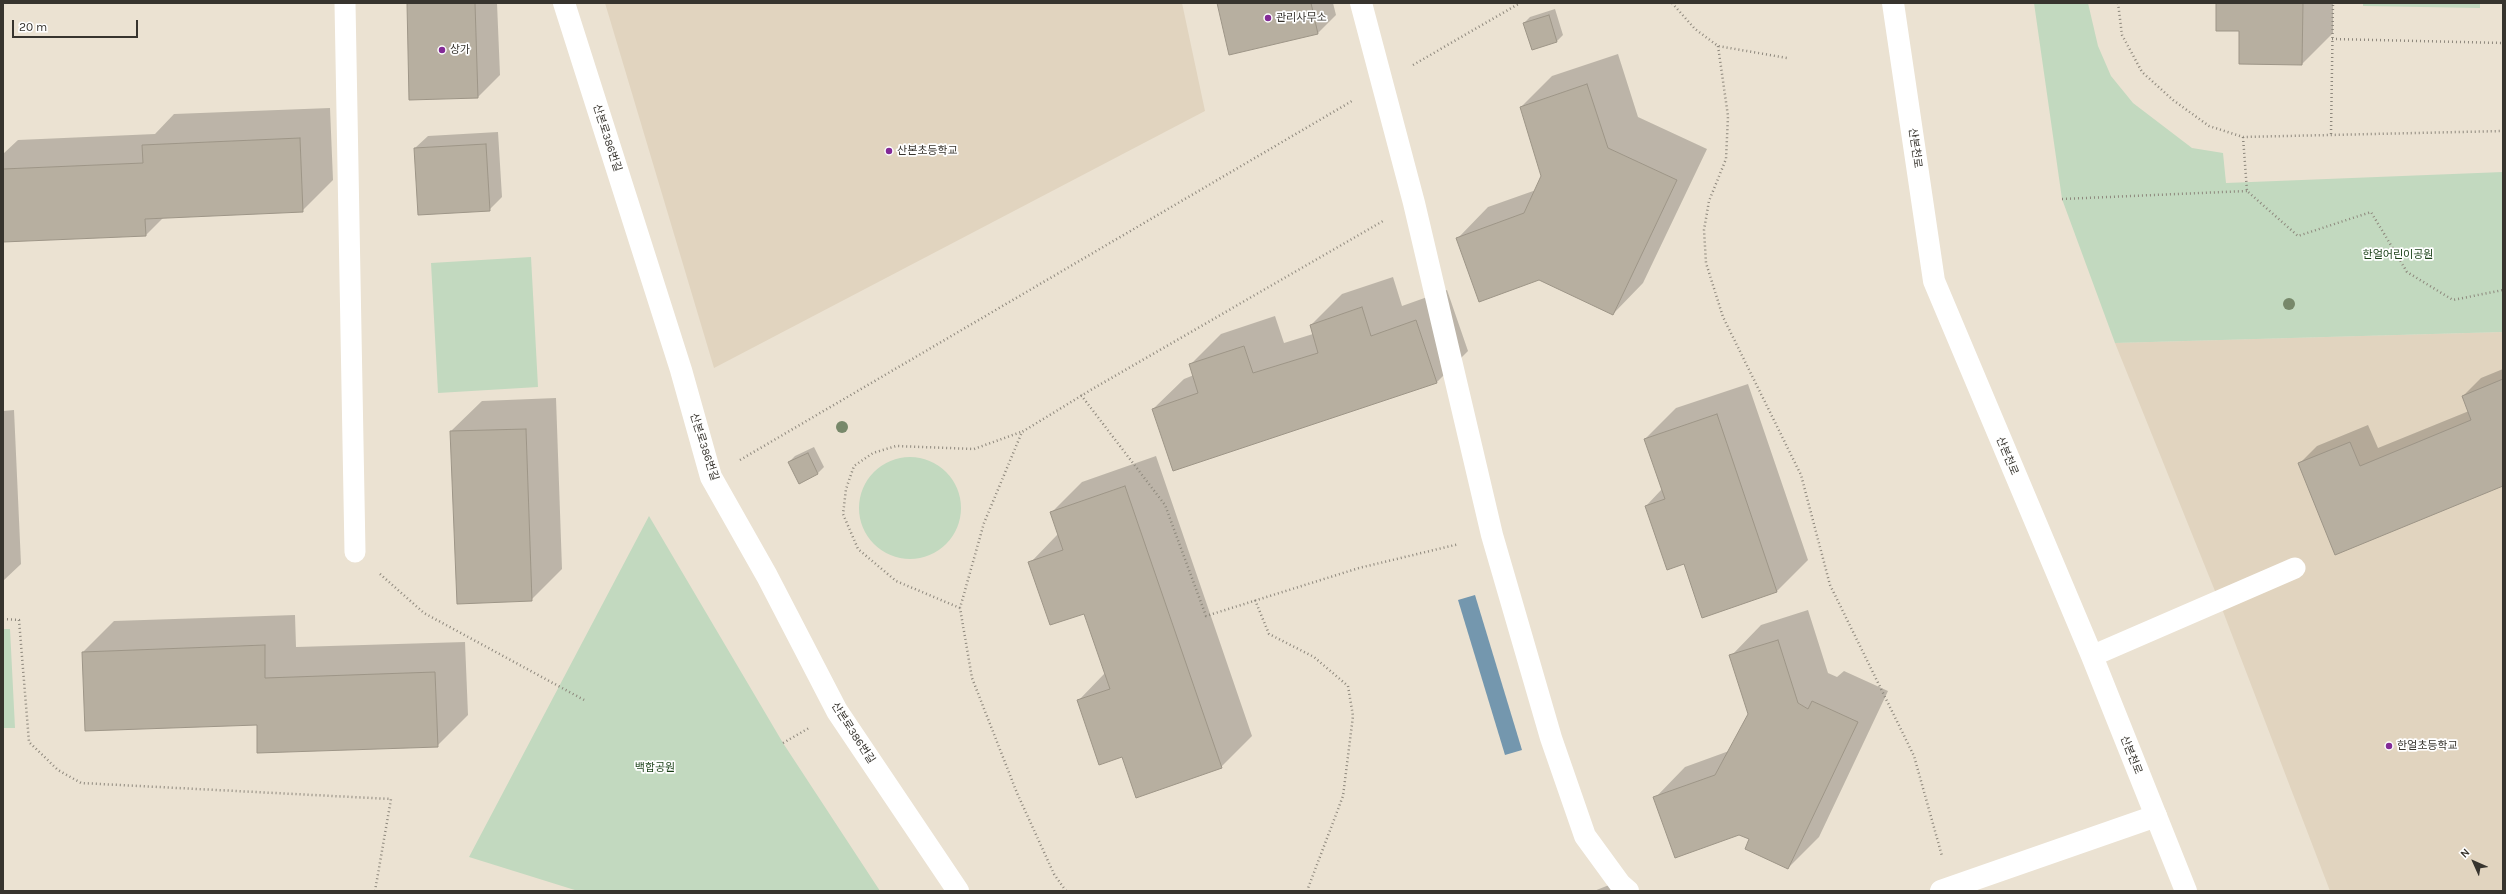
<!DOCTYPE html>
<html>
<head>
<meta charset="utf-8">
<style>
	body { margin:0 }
	#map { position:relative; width:2506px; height:894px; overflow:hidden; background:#ebe2d2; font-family:Karla,sans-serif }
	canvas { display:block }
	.frame { position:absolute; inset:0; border:4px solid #37342e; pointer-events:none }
	.north { position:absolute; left:2454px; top:842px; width:40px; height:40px; -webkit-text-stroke:3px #fff; paint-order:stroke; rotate:315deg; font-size:11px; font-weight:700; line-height:16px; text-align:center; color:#37342e }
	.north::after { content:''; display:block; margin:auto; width:14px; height:18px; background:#37342e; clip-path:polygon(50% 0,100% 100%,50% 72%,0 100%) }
	.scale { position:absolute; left:12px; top:20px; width:126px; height:18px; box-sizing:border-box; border:2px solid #37342e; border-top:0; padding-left:5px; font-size:12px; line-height:14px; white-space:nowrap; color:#37342e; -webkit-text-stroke:3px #fff; paint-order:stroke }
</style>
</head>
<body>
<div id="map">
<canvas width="2506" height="894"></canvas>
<div class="frame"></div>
<div class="north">N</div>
<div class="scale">20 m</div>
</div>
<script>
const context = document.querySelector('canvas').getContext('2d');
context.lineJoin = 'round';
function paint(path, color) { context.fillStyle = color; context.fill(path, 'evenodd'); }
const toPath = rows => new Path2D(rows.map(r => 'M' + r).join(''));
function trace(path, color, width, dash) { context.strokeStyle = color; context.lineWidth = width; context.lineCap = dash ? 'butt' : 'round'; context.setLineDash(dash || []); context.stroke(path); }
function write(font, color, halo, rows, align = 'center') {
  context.font = font + ' Karla,"Noto Sans KR",sans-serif'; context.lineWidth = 3.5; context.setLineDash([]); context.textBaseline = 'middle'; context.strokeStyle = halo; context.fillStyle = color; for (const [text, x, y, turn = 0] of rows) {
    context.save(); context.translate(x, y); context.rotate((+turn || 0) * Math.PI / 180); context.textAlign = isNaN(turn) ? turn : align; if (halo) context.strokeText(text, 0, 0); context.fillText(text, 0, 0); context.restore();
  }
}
const built = toPath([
	[605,3,1182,3,1205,111,714,368],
	[2503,332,2503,891,2330,891,2219,601,2115,343]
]);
const green = toPath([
	[2034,3,2088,3,2098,46,2111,76,2133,103,2192,148,2223,153,2226,183,2503,172,2503,332,2115,343,2062,199],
	[2363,3,2480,3,2480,8,2363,6],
	[531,257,538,387,438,393,431,263],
	'859 508a51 51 0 1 1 102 0a51 51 0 1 1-102 0Z',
	[649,516,783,743,880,891,578,891,469,857],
	[3,629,10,629,15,728,3,728]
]);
const water = toPath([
	[1475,595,1522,750,1505,755,1458,600]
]);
const shadow = toPath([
	[408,3,497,3,500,75,478,97],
	[1218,3,1333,3,1336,15,1318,33,1230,54],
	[2217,3,2333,3,2333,33,2302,64,2240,63,2240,30],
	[1555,9,1563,35,1557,41,1532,49,1524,23,1530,17],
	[1618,54,1638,117,1707,149,1643,283,1613,314,1458,238,1488,207,1536,190,1542,176,1521,107,1552,76],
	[330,108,333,180,302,211,164,217,146,235,3,241,3,154,18,140,155,134,174,114],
	[498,132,502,197,489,210,415,148,428,136],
	[1393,277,1402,306,1447,290,1468,351,1437,382,1173,470,1153,409,1184,379,1194,375,1190,365,1221,334,1275,316,1284,343,1313,334,1311,325,1342,294],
	[2503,369,2503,484,2299,464,2317,446,2368,425,2378,448,2469,411,2463,396,2481,378],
	[1748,384,1808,560,1777,591,1703,617,1684,563,1646,506,1662,489,1645,439,1676,408],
	[556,398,562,569,531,600,451,431,482,401],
	[14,410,21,564,3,581,3,411],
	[814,447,824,467,818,473,789,462,795,456],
	[1156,456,1252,736,1221,767,1123,756,1078,701,1105,673,1084,612,1030,563,1058,534,1051,513,1082,482],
	[1808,610,1828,673,1837,677,1844,671,1888,691,1819,837,1788,868,1750,838,1655,798,1685,767,1729,751,1749,714,1731,656,1761,625],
	[295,615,296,647,465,642,468,715,437,746,83,652,114,621],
	[1619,881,1623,891,1594,891]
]);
const building = toPath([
	[407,3,475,3,478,98,409,100,407,3],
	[1217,3,1311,3,1318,34,1229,55,1217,3],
	[2216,3,2303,3,2302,65,2239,64,2239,31,2216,31,2216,3],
	[1549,15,1557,42,1532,50,1523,23,1549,15],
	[1587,84,1608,148,1677,180,1613,315,1539,280,1479,302,1456,238,1524,213,1541,176,1520,107,1587,84],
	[300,138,303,212,145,219,146,236,3,242,3,169,143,163,142,145,300,138],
	[486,144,490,211,418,215,414,148,486,144],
	[1362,307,1371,336,1416,320,1437,383,1173,471,1152,409,1198,393,1189,364,1244,346,1253,373,1318,353,1310,325,1362,307],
	[2503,379,2503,486,2335,555,2298,463,2350,442,2360,466,2471,420,2462,396,2503,379],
	[1717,414,1777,592,1702,618,1684,564,1667,570,1645,506,1665,499,1644,439,1717,414],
	[526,429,532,601,457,604,450,431,526,429],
	[808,453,818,474,799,484,788,462,808,453],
	[1125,486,1222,768,1136,798,1122,757,1099,765,1077,700,1110,689,1084,614,1050,625,1028,562,1063,550,1050,512,1125,486],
	[1778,640,1798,703,1808,709,1812,701,1858,722,1788,869,1745,849,1749,839,1739,835,1675,858,1653,797,1715,775,1748,714,1729,655,1778,640],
	[265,645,265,678,435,672,438,747,257,753,257,725,85,731,82,652,265,645]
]);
const path = toPath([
	[1672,3,1695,29,1718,46,1787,58],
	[2118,3,2122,35,2142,72,2173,100,2209,126,2243,137,2503,131],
	[2332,39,2503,43],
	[1718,46,1728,116,1726,159,1709,201,1704,230,1706,263,1723,317,1801,475,1830,585,1914,756,1942,856],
	[1413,65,1520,3],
	[2331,134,2333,3],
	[2243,137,2247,191,2298,236,2371,212,2407,272,2453,300,2503,290],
	[2062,199,2247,191],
	[1081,395,1165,505,1206,616,1359,568,1459,544],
	[740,460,1352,101],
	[380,574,424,613,586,701],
	[1255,600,1269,634,1314,657,1348,686,1353,716,1343,796,1307,891],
	[960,608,896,581,858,549,843,514,846,489,854,466,873,453,896,446,974,449,1021,432],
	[3,619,19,620,29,742,58,770,81,783,391,799,375,891],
	[783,743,809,728],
	[1066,891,1054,874,1017,793,972,678,960,608,984,523,1022,432,1094,388,1383,221]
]);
const lane = toPath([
	[345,3,355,552],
	[2092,656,2295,568]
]);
const street = toPath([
	[564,3,681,370,711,477,767,576,837,711,958,891],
	[1361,3,1414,203,1492,535,1551,738,1585,836,1620,884,1628,891],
	[1941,891,2156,816]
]);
const secondary = toPath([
	[1893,3,1934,281,2092,656,2186,891]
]);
const trees = [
	[2289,304],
	[842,427]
];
const markers = [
	[1268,18,4,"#832a97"],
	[442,50,4,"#832a97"],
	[889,151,4,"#832a97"],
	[2389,746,4,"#832a97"]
];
const poiNames = [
	["관리사무소",1276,18],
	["상가",450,50],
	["산본초등학교",897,151],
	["한얼초등학교",2397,746]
];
const streetNames = [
	["산본로386번길",607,138,72],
	["산본천로",1915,148,82],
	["산본로386번길",704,447,72],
	["산본천로",2007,456,67],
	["산본로386번길",853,733,57],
	["산본천로",2131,755,68]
];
const parkNames = [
	["한얼어린이공원",2398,255],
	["백합공원",655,768]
];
paint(built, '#e1d4bf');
paint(green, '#c2d9bf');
paint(water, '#7497ae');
paint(shadow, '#0003');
paint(building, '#b7afa0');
trace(building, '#9d9587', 1);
trace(path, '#8d877c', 2.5, [1, 3]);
trace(lane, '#fff', 21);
trace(street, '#fff', 22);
trace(secondary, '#fff', 22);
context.fillStyle = '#77886a';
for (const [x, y] of trees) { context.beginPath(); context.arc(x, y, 6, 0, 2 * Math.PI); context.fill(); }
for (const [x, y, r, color] of markers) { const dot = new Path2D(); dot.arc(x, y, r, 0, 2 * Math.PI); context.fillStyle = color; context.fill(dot); trace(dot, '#fff', 1.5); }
write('11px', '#37342e', '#fff', poiNames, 'left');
write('11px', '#37342e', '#fff', streetNames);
write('11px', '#183f15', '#fff', parkNames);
</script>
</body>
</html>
